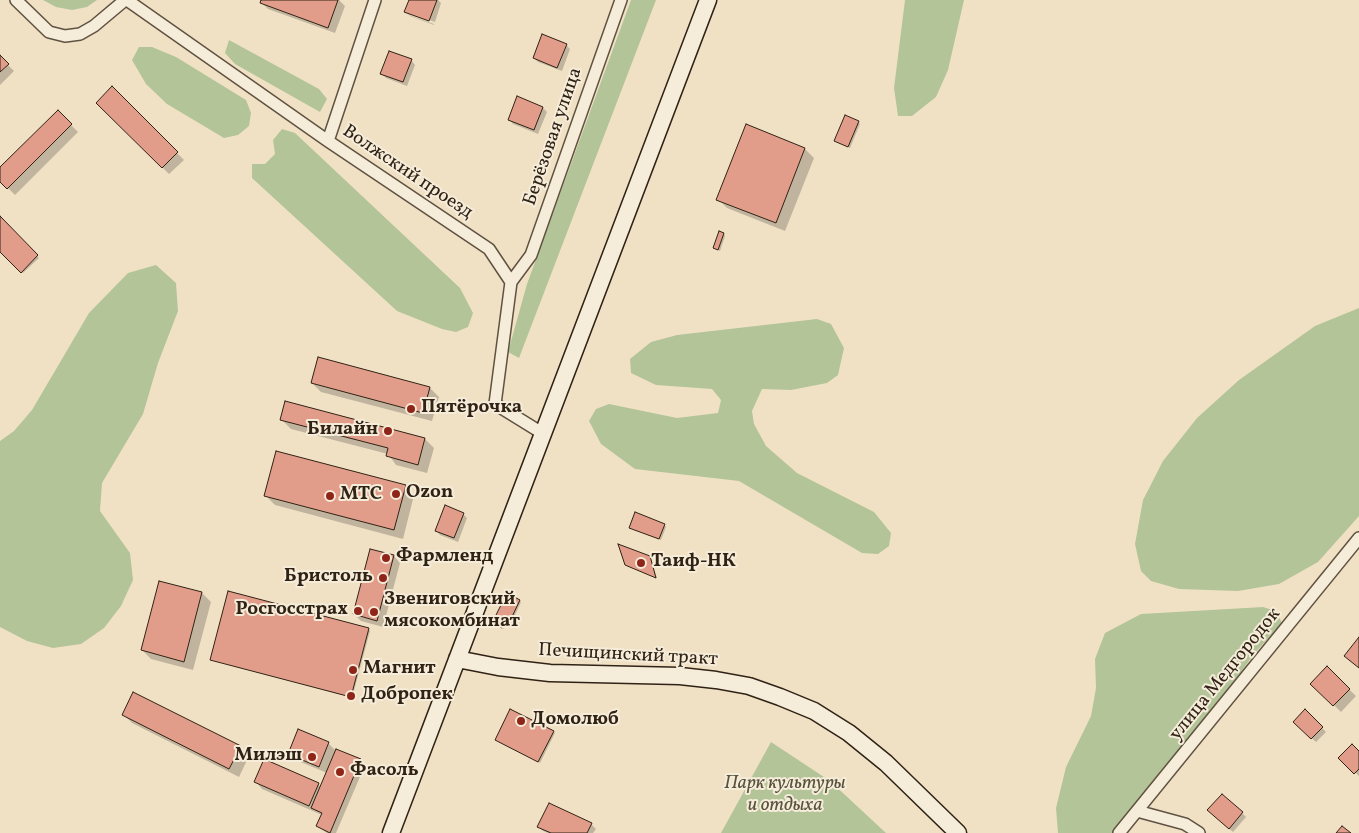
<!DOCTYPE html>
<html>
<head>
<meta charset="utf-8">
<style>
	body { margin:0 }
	canvas { display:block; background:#f0e1c5 }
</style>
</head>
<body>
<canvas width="1359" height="833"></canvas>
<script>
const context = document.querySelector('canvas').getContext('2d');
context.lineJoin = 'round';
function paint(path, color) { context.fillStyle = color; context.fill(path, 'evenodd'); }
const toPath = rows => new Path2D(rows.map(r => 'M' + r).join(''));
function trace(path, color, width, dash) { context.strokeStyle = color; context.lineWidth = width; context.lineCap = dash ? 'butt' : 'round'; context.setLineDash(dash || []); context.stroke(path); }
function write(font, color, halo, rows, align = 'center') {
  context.font = font + ' Vollkorn,serif'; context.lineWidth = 4; context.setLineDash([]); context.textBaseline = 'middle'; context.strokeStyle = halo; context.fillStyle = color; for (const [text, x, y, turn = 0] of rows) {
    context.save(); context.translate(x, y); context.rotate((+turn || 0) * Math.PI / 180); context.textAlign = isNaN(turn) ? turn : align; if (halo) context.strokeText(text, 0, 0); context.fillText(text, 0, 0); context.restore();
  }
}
const green = toPath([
	[43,0,97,0,87,7,72,10,56,7],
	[631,0,656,0,519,358,508,352,527,284],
	[905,0,964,0,948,70,936,97,912,116,898,116,894,88],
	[229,40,319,89,327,99,320,112,235,64,225,53],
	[139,47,152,47,176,57,246,100,251,113,249,126,238,135,224,138,167,104,146,84,132,60],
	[282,129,295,133,460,288,473,313,468,327,456,332,442,329,397,311,252,178,252,164,265,164,275,154,273,140],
	[156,265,176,283,178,311,158,363,143,414,102,483,100,511,130,553,133,580,121,606,104,628,81,644,53,648,27,641,0,627,0,441,14,431,32,410,89,313,128,273],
	[1359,308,1359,516,1318,562,1279,584,1238,591,1179,589,1151,581,1141,571,1135,544,1143,500,1163,461,1197,418,1239,380,1315,326],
	[817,319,831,324,844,348,838,375,827,383,791,390,762,389,752,411,754,424,766,446,797,473,874,512,891,533,889,546,878,554,862,553,739,481,635,469,601,444,589,421,596,409,609,404,677,418,718,413,721,400,712,389,656,385,631,373,630,359,651,342,677,335],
	[1263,607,1276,611,1282,623,1253,655,1199,732,1113,833,1058,833,1056,808,1066,767,1091,716,1096,688,1095,659,1105,633,1141,614],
	[771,742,830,781,886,833,721,833]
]);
const shadow = toPath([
	[263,0,339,0,345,6,335,33,268,9,262,3],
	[410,0,438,0,441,3,435,22,409,13,409,15,406,12],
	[409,15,434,24,434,25,410,16],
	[566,45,570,49,562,71,538,62,534,58],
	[0,57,14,71,0,85],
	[411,60,415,65,407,86,386,78,382,74],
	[112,88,184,160,169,174,97,102],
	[518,98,543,108,547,112,538,134,513,124,509,119],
	[58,112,78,132,15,195,0,180,0,169],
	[858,122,860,124,850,148,837,142],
	[747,126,805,149,814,158,785,231,727,208,718,199],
	[0,218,39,258,23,273,0,250],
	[724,234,725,236,720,251,714,248],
	[312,383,430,388,439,397,432,421,321,392],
	[282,420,425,439,434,448,427,473,396,465,388,454,291,429],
	[405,486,414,495,403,539,275,505,266,496],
	[463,514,467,518,458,542,440,535,436,530],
	[664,525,666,527,661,540,632,529],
	[394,556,400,563,383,627,361,621,354,614],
	[649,557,651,559,657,578,626,565],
	[202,593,211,602,193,670,151,659,142,650],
	[519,601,521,602,511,624,507,622,504,629,495,625],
	[368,629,370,631,352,698,211,659],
	[1327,668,1356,696,1341,712,1312,684],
	[1305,711,1326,732,1316,742,1294,722],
	[123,714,240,747,249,756,239,777,132,723],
	[553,732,555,733,540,763,496,740],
	[328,743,335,750,360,761,365,765,336,833,327,833,317,826,322,815,262,789,256,782,318,784,321,787,327,773,296,760,289,754],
	[1359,753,1359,776,1340,758],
	[549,805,591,824,596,829,593,833,548,833,543,831,539,827],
	[1242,813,1246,817,1233,832,1213,815]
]);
const building = toPath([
	[261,0,338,0,328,28,260,3,261,0],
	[409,0,437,0,429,21,404,12,409,0],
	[542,34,567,44,557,68,533,58,542,34],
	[389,51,412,59,403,82,380,74,389,51],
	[0,55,9,64,0,72,0,55],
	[112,86,178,152,162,168,96,103,112,86],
	[517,96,543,107,534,130,508,120,517,96],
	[58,110,72,124,7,189,0,182,0,167,58,110],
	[845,115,859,121,848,147,834,141,845,115],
	[746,124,805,148,776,223,716,200,746,124],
	[0,216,38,255,21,273,0,252,0,216],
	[719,231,724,233,718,250,713,248,719,231],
	[318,357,430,387,423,413,311,383,318,357],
	[285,401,425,438,418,465,386,456,388,448,280,420,285,401],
	[276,451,406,485,394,530,264,496,276,451],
	[445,505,464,513,454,538,435,531,445,505],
	[635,512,665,524,659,539,629,528,635,512],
	[618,544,650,556,656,578,625,565,618,544],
	[370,549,394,555,377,621,353,614,370,549],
	[159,581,202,592,184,662,141,650,159,581],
	[228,591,369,628,351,697,210,660,228,591],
	[507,593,520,600,509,623,505,621,502,628,492,623,507,593],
	[1359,637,1359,668,1344,656,1359,637],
	[1327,666,1350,689,1333,706,1310,684,1327,666],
	[133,692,241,746,229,769,122,715,133,692],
	[510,709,554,731,538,762,495,740,510,709],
	[1305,709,1323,727,1311,739,1293,722,1305,709],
	[298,729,329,742,319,767,288,754,298,729],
	[1352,744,1359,751,1359,769,1354,774,1338,758,1352,744],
	[336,749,361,759,330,833,316,826,322,813,311,808,336,749],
	[264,759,319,783,309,806,254,782,264,759],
	[1222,794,1243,812,1229,829,1207,810,1222,794],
	[549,803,592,823,587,833,551,833,537,827,549,803],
	[1342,826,1351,833,1336,833,1342,826]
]);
const street = toPath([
	[16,0,49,32,65,36,80,34,94,26,125,0],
	[127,0,328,141,489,249,511,282,495,404,542,433],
	[328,141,375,0],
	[511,282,531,255,621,0],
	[1137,811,1185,824,1199,833],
	[1119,833,1359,538]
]);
const secondary = toPath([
	[457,659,498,667,550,673,680,676,716,680,749,686,780,697,814,711,849,733,886,763,958,833],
	[391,833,708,0]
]);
const markers = [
	[411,409,5,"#8f2418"],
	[388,431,5,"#8f2418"],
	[396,494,5,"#8f2418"],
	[330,496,5,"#8f2418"],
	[386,558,5,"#8f2418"],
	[641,563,5,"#8f2418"],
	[383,578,5,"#8f2418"],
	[358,611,5,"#8f2418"],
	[374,612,5,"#8f2418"],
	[353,670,5,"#8f2418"],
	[351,696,5,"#8f2418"],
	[521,721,5,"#8f2418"],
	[312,757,5,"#8f2418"],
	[340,772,5,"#8f2418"]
];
const streetNames = [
	["Берёзовая улица",554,137,-71],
	["Волжский проезд",407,173,34],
	["Печищинский тракт",628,656,3],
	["улица Медгородок",1226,675,-51]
];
const poiNames = [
	["Пятёрочка",421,409],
	["Билайн",378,431,"right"],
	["Ozon",406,494],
	["МТС",340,496],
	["Фармленд",396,558],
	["Таиф-НК",651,563],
	["Бристоль",373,578,"right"],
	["Звениговский",384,601],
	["мясокомбинат",384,623],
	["Росгосстрах",348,611,"right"],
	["Магнит",363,670],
	["Добропек",361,696],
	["Домолюб",531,721],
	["Милэш",302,757,"right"],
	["Фасоль",350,772]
];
const parkNames = [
	["Парк культуры",785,785],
	["и отдыха",785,807]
];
paint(green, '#b4c499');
paint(shadow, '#0003');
paint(building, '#e29d8a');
trace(building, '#302215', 1);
trace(street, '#605241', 14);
trace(secondary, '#302215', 19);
trace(street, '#f5ecd9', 11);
trace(secondary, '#f5ecd9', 16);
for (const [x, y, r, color] of markers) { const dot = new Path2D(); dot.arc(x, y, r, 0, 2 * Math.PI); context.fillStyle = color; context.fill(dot); trace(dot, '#f5ecd9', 2); }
write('19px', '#302215', '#f5ecd9', streetNames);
write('bold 19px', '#302215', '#f5ecd9', poiNames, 'left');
write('italic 19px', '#58533d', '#f5ecd9', parkNames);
</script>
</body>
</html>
